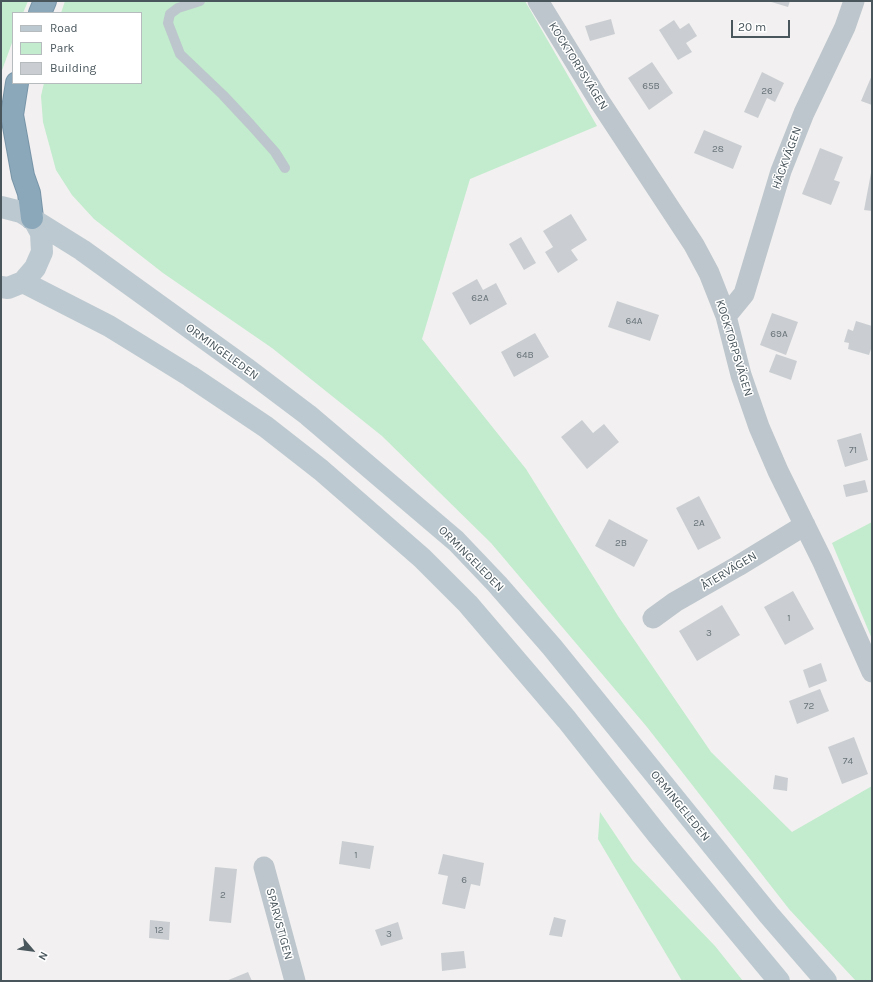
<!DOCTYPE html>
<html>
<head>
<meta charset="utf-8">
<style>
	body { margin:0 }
	#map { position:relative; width:873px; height:982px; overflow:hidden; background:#f2f0f0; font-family:Karla,sans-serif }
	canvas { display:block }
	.frame { position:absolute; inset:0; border:2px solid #49565c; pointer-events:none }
	.legend { position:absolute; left:12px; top:12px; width:130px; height:72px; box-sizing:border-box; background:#fff; border:1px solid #b6bbbe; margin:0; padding:5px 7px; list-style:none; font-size:12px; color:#49565c }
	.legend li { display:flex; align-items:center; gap:8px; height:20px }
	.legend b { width:20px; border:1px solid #b6bbbe }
	.north { position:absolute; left:12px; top:930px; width:40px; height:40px; -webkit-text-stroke:3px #fff; paint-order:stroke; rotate:118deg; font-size:11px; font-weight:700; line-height:16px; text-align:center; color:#49565c }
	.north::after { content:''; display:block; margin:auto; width:14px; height:18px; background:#49565c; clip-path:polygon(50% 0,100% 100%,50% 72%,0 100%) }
	.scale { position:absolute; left:731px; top:20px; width:59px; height:18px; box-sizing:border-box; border:2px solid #49565c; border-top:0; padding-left:5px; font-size:12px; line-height:14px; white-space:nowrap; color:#49565c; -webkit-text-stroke:3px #fff; paint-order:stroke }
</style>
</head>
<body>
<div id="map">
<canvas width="873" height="982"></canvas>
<div class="frame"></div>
<ul class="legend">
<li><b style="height:5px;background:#bdc9d0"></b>Road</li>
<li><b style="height:11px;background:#c2eccd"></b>Park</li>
<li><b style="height:11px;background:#caced2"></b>Building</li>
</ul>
<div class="north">N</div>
<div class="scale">20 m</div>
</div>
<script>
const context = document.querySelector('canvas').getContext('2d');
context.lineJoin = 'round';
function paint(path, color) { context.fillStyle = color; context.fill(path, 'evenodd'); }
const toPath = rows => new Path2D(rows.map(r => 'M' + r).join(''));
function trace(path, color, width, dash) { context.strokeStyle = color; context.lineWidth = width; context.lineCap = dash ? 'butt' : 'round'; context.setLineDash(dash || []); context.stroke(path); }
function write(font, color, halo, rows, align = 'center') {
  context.font = font + ' Karla,sans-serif'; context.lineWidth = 3; context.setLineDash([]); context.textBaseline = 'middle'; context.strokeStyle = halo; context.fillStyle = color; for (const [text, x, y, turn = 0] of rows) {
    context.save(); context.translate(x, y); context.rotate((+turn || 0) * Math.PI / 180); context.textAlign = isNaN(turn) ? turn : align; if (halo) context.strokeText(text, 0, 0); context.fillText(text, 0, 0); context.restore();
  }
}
const green = toPath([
	[1,1,28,1,23,13,13,13,13,40,1,73],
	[65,1,525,1,597,126,470,179,422,339,526,469,618,616,711,752,792,832,872,786,872,981,856,981,789,909,647,727,491,543,382,436,272,348,163,273,94,219,72,195,56,170,43,122,41,96,44,83,141,83,141,13,61,13],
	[872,522,872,639,832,543],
	[600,812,633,861,715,946,743,981,682,981,598,839]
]);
const building = toPath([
	[768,1,790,1,788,7],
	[611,19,615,34,590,41,585,26],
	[674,20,680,29,689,23,697,36,686,43,692,52,678,60,659,30],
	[652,62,673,93,649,110,628,78],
	[762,72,784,83,775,102,767,98,758,118,744,112],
	[872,75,872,105,861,101],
	[704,130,742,146,733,169,694,153],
	[820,148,843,157,834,180,840,182,831,205,802,194],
	[871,173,872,173,872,211,864,210],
	[571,214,587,240,571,250,578,260,558,273,545,252,553,247,543,231],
	[521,237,536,263,524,270,509,244],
	[477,279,483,290,496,283,507,304,470,325,452,293],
	[617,301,659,315,650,341,608,327],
	[772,313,798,322,786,355,760,345],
	[856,321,872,326,872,346,869,355,848,349,849,343,844,342,848,329,853,331],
	[535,333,549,357,514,377,501,352],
	[776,354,797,361,791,380,769,372],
	[582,420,593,433,604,424,619,442,587,469,561,437],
	[861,433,868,460,845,467,837,440],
	[865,480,868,492,846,497,843,485],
	[699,496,721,538,698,550,676,508],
	[609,519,648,540,634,567,595,546],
	[793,591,814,629,785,645,764,607],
	[722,605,740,635,697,661,679,631],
	[821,663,827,681,809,688,803,670],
	[820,689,829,711,797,724,789,701],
	[854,737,868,774,842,784,828,747],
	[775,775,788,778,787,791,773,789],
	[342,841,374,846,370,869,339,864],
	[443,854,484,863,480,886,471,884,465,909,442,904,448,876,438,874],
	[215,867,237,869,231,923,209,921],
	[554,917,566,920,562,937,549,935],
	[150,920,170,922,169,940,149,938],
	[398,922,403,939,381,946,375,930],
	[464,951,466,968,442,971,441,953],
	[248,972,252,981,226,981]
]);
const service = toPath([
	[200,1,178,8,170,14,168,23,180,54,223,95,251,125,275,152,285,168]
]);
const minor = toPath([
	[538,1,598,99,694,245,709,273,726,316,741,375,759,427,778,471,822,560,872,672],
	[726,316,744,294,781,171,804,113,845,27,854,1],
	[653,618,675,602,738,566,805,525],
	[264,867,295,981]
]);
const secondary = toPath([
	[1,207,21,212,82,250,247,369,308,415,456,541,497,584,552,647,769,915,826,981],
	[23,282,109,326,190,376,266,427,321,470,422,558,468,604,567,720,657,834,779,981],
	[1,287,8,288,23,282,35,268,42,252,41,233,35,222]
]);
const motorway = toPath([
	[40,13,45,1],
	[17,83,12,115,23,176,29,193,32,218]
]);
const numberNames = [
	["65B",651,86],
	["26",767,91],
	["28",718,149],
	["62A",480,298],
	["64A",634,321],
	["69A",779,334],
	["64B",525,355],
	["71",853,450],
	["2A",699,523],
	["2B",621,543],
	["1",789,618],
	["3",709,633],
	["72",809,706],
	["74",848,761],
	["1",356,855],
	["6",464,880],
	["2",223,895],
	["12",159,930],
	["3",389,934]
];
const streetNames = [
	["KOCKTORPSVÄGEN",578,66,58],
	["HÄCKVÄGEN",787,158,-70],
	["KOCKTORPSVÄGEN",734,348,73],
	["ORMINGELEDEN",222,352,36],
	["ORMINGELEDEN",471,559,45],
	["ÅTERVÄGEN",729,571,-31],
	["ORMINGELEDEN",680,806,51],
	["SPARVSTIGEN",279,924,75]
];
paint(green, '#c2eccd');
paint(building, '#caced2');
trace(motorway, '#7794a7', 24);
trace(service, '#bdc6cc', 10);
trace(minor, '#bdc6cc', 21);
trace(secondary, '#bdc9d0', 22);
trace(motorway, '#8ba8bb', 22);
write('10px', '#69747a', null, numberNames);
write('12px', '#49565c', '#fff', streetNames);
</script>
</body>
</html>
